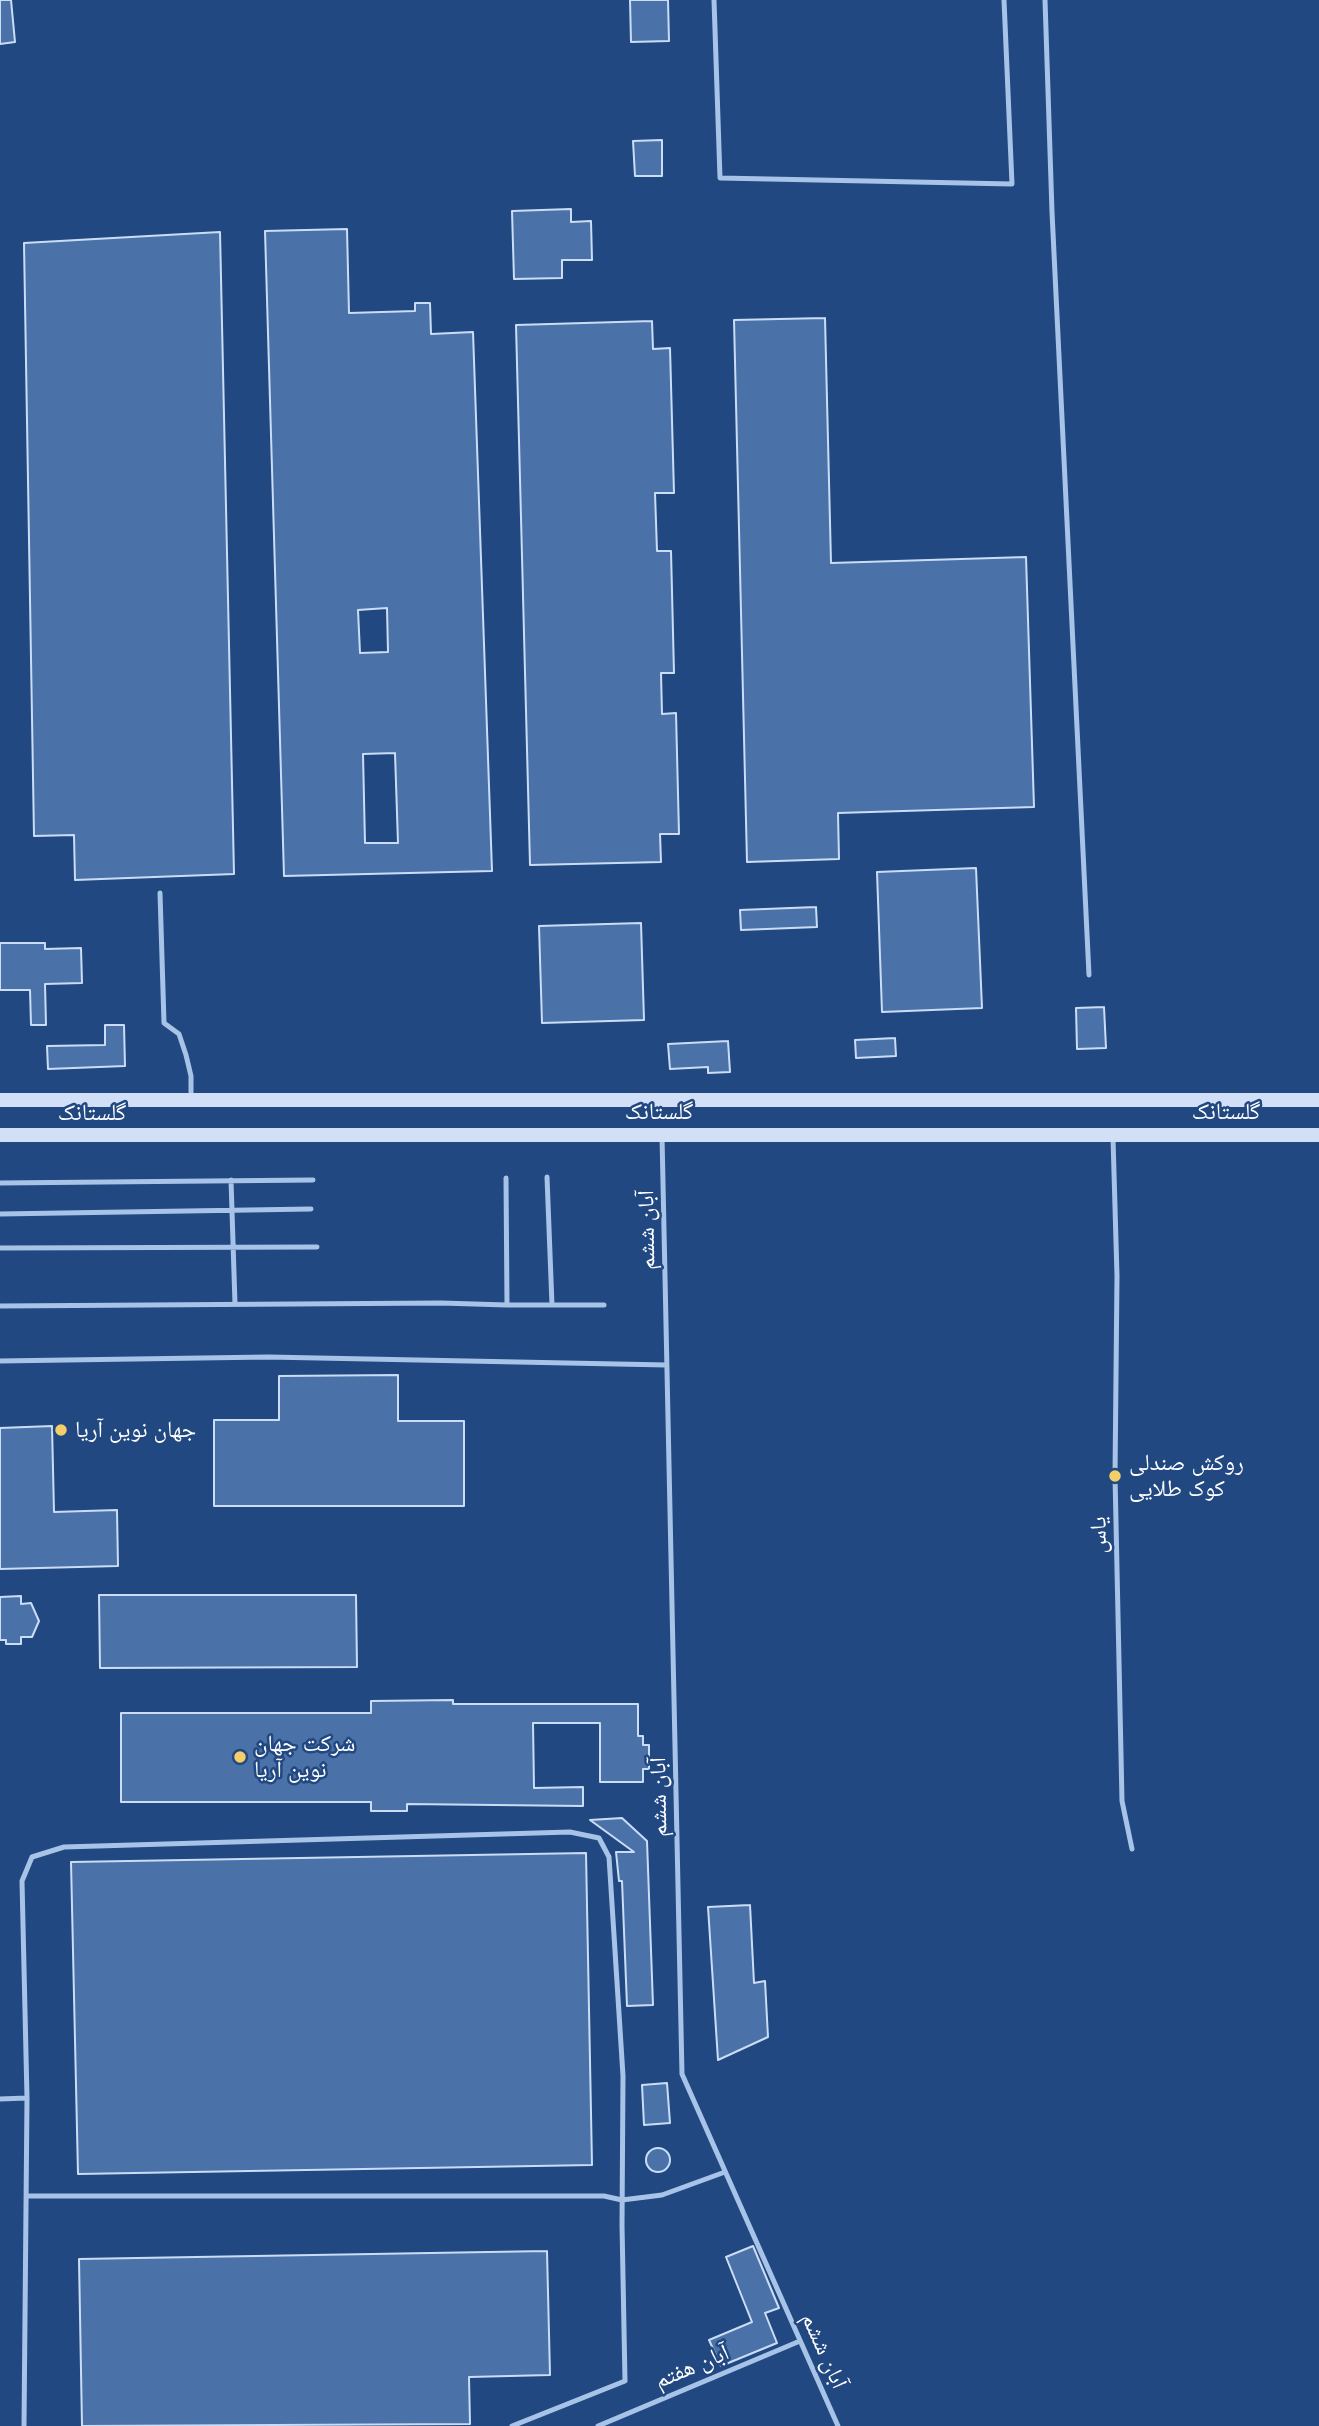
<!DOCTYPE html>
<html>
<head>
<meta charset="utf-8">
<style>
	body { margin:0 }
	canvas { display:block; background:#214880 }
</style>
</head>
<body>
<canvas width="1319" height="2426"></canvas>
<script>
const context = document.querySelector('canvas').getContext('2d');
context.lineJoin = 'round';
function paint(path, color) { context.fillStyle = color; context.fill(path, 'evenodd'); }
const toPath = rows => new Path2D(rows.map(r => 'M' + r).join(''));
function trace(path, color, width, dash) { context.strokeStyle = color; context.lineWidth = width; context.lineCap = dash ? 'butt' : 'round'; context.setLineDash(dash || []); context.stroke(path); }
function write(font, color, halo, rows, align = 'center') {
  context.font = font + ' Montserrat,"Noto Naskh Arabic",sans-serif'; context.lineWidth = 5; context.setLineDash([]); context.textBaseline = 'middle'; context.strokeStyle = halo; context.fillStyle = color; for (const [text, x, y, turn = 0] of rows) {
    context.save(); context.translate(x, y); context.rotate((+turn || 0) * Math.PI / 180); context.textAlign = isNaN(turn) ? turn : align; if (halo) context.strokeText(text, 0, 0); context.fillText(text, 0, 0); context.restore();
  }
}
const building = toPath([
	[0,0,11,0,15,42,0,44,0,0],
	[630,0,668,0,669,41,631,42,630,0],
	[662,140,662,176,635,176,633,141,662,140],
	[571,209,571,222,591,221,592,260,562,260,562,278,514,279,512,211,571,209],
	[347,229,349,313,415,311,415,303,430,303,431,334,473,332,492,871,284,876,265,231,347,229],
	[387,608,388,652,360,653,358,610,387,608],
	[395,753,398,843,365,843,363,754,395,753],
	[220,232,234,874,75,880,74,835,34,836,24,243,220,232],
	[825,318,831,563,1026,557,1034,807,838,813,839,859,747,862,734,320,825,318],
	[652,321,653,349,670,348,674,493,655,493,657,551,671,551,674,673,661,673,662,714,676,713,679,834,660,834,661,862,530,865,516,325,652,321],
	[976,868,982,1008,882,1012,877,872,976,868],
	[816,907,817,927,741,930,740,910,816,907],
	[641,923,644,1020,542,1023,539,926,641,923],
	[0,943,45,943,45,949,81,948,82,983,45,984,46,1025,31,1025,30,990,0,990,0,943],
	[1104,1007,1106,1048,1077,1049,1076,1008,1104,1007],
	[105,1025,124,1025,125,1066,48,1069,47,1046,105,1045,105,1025],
	[895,1038,896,1056,856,1058,855,1040,895,1038],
	[728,1041,730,1072,708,1073,708,1067,670,1069,668,1044,728,1041],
	[398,1375,398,1421,464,1421,464,1506,214,1506,214,1420,279,1420,279,1376,398,1375],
	[52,1426,54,1512,117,1510,118,1566,0,1569,0,1428,52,1426],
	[99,1595,356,1595,357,1667,100,1668,99,1595],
	[21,1596,21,1604,31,1603,39,1621,32,1637,21,1637,21,1644,6,1644,6,1640,0,1640,0,1597,21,1596],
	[453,1700,453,1704,638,1704,638,1736,643,1736,643,1745,649,1745,649,1769,643,1769,643,1782,600,1782,600,1723,533,1723,534,1788,583,1787,583,1806,407,1804,407,1811,371,1811,371,1802,121,1802,121,1713,371,1713,371,1701,453,1700],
	[622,1818,647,1841,653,2005,627,2006,622,1881,619,1881,616,1852,634,1852,590,1820,622,1818],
	[586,1853,592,2165,78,2174,71,1862,586,1853],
	[750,1905,754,1983,765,1981,768,2037,718,2060,708,1907,750,1905],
	[667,2083,670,2123,644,2125,642,2085,667,2083],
	'646 2160a12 12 0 1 1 24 0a12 12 0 1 1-24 0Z',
	[753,2246,779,2308,765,2313,777,2343,721,2366,709,2340,752,2322,726,2257,753,2246],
	[547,2251,550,2375,469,2377,470,2424,82,2426,79,2259,547,2251]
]);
const lane = toPath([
	[714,0,720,178,1012,184,1004,0],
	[1045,0,1052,212,1089,975],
	[160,893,164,1023,179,1034,186,1055,191,1076,191,1100],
	[662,1136,682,2074,838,2426],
	[1113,1138,1117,1276,1115,1476,1122,1801,1132,1849],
	[547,1177,552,1305],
	[506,1178,507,1305],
	[231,1180,235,1304],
	[0,1183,313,1180],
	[0,1214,311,1209],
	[0,1248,317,1247],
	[0,1306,441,1303,507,1305,604,1305],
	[0,1361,268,1357,667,1365],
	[0,2099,27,2098],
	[26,2196,604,2196,622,2200,662,2195,725,2172],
	[24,2426,27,2098,22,1881,32,1857,64,1847,570,1832,599,1838,609,1857,623,2076,622,2225,625,2381,512,2426],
	[598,2426,800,2341]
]);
const secondary = toPath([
	[0,1100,1319,1100],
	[0,1135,1319,1135]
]);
const markers = [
	[61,1430,7,"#f4cf69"],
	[1115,1476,7,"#f4cf69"],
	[240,1757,7,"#f4cf69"]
];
const streetNames = [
	["گلستانک",659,1112],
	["گلستانک",1226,1112],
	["گلستانک",92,1113],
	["آبان ششم",647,1230,-91],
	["یاس",1099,1535,-91],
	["آبان ششم",659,1797,-91],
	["آبان ششم",824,2351,66],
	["آبان هفتم",692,2367,-23]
];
const poiNames = [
	["جهان نوین آریا",75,1430],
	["روکش صندلی",1129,1463],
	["کوک طلایی",1129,1489],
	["شرکت جهان",254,1744],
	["نوین آریا",254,1770]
];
paint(building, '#4a72a9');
trace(building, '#cbddf6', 2);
trace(lane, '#a7c3e7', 5);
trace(secondary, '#d1e0f6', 14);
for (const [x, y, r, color] of markers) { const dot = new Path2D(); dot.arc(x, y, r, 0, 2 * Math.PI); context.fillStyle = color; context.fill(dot); trace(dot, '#214880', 2.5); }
write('23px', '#fff', '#214880', streetNames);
write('23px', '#fff', '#214880', poiNames, 'left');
</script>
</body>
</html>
